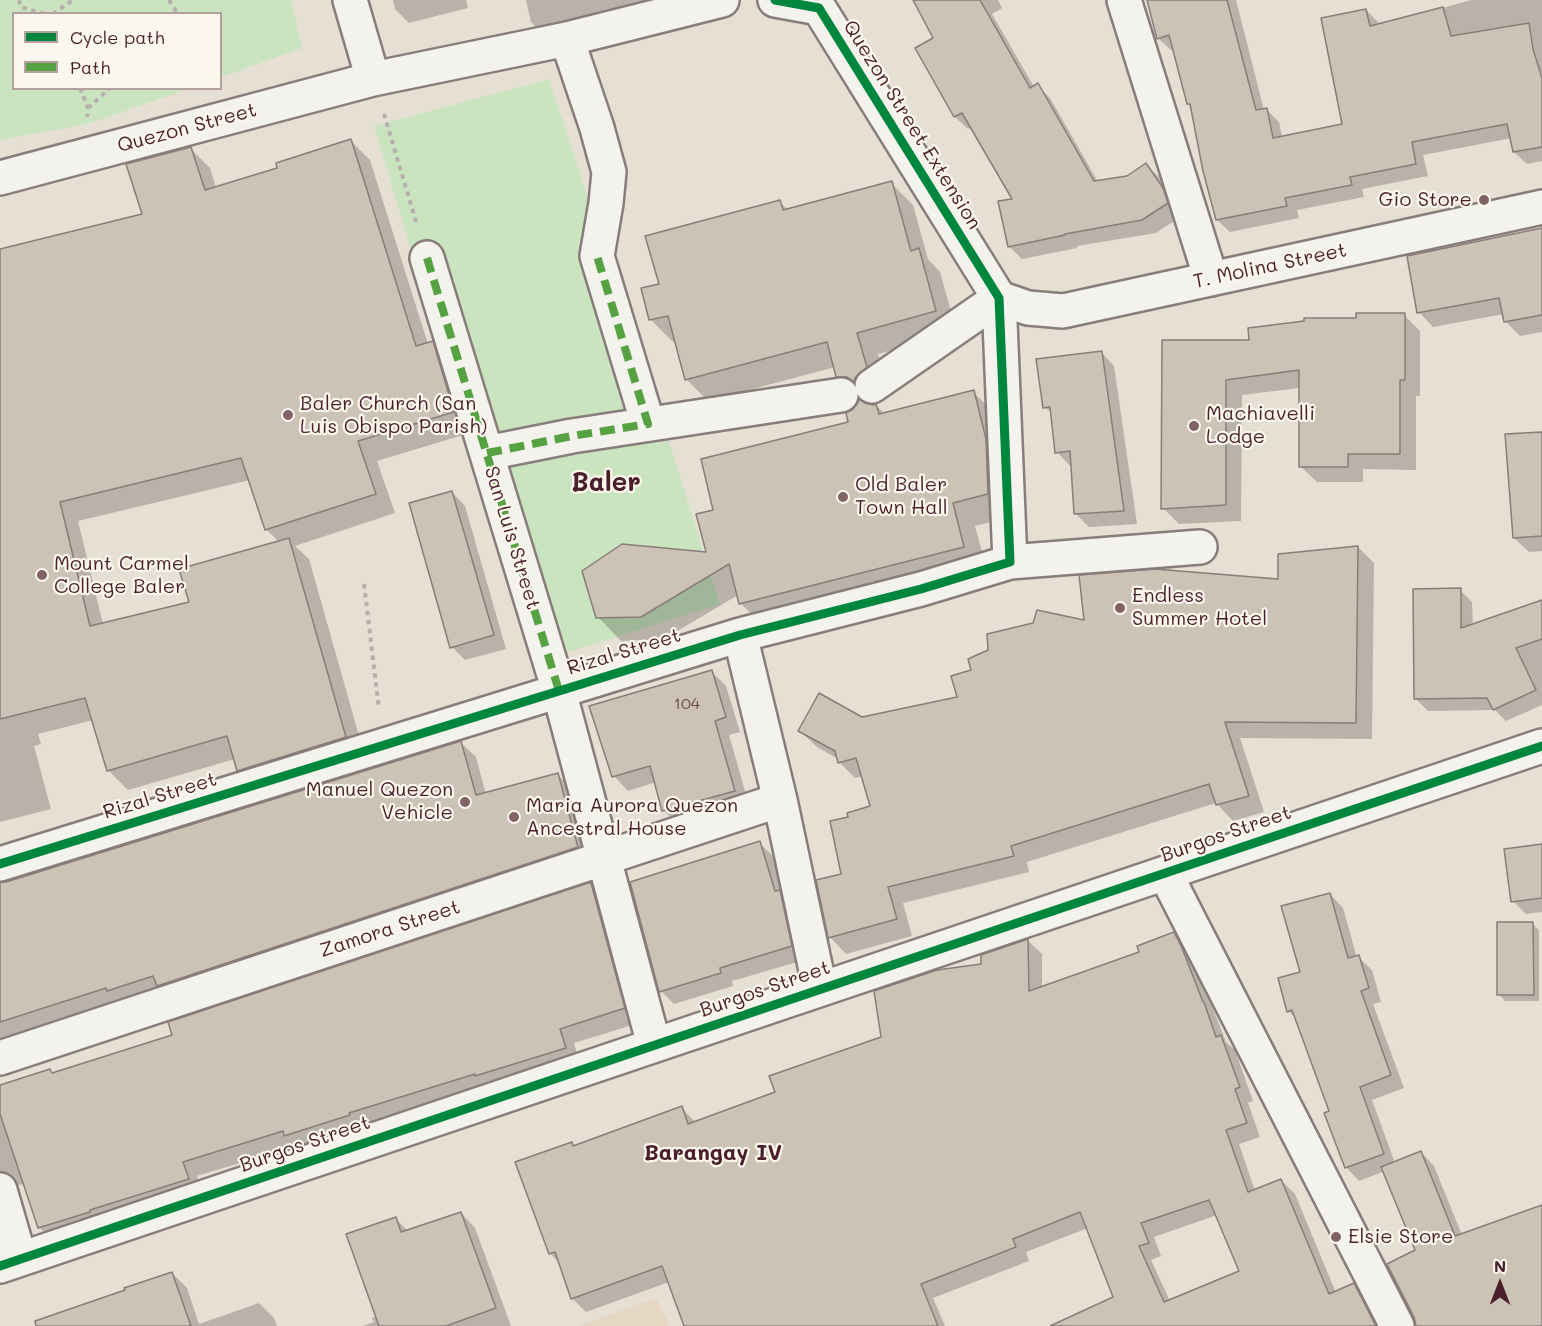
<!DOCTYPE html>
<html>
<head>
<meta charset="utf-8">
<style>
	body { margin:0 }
	#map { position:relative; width:1542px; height:1326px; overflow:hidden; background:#e6dfd4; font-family:Mali,sans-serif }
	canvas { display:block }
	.legend { position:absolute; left:12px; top:12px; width:210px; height:78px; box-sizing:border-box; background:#fbf7ec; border:2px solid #b4a19f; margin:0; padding:8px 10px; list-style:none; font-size:18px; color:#4a1f2b }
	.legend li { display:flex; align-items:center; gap:12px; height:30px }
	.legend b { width:30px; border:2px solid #b4a19f }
	.north { position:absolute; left:1470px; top:1254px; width:60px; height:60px; -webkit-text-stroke:4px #fbf7ec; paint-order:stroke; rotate:0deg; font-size:16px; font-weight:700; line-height:24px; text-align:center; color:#4a1f2b }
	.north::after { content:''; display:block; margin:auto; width:21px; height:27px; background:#4a1f2b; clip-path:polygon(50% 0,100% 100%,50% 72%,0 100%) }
</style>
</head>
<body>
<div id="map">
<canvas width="1542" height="1326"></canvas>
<ul class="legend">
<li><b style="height:8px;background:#00873e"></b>Cycle path</li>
<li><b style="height:8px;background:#56a243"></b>Path</li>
</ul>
<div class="north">N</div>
</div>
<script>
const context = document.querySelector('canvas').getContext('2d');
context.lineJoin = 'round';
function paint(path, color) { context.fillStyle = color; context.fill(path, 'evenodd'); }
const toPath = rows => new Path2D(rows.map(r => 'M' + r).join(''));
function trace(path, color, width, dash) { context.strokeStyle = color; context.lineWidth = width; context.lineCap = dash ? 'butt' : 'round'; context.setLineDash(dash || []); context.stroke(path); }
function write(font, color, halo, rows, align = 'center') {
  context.font = font + ' Mali,sans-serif'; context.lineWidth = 4.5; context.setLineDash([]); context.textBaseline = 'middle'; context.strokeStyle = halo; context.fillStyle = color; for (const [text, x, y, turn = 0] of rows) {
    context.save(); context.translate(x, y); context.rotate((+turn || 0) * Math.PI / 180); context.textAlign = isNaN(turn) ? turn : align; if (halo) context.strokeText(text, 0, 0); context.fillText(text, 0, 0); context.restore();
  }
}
const built = toPath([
	[656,1298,670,1326,578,1326]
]);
const green = toPath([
	[0,0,291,0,302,48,221,77,220,14,14,14,14,88,188,89,87,124,0,140],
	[549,79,592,211,646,369,720,604,534,663,374,126]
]);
const shadow = toPath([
	[393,0,466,0,468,8,409,23,395,9],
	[526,0,730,0,556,47,531,22],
	[915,0,998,0,1002,8,992,14,1034,87,1037,85,1050,98,1098,182,1128,177,1146,165,1159,177,1175,202,1180,217,1156,233,1077,246,1077,248,1022,259,1009,246,1014,200,972,127,968,129,955,117,936,39],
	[1149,0,1236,0,1264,110,1266,109,1279,122,1282,137,1344,125,1366,10,1379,23,1379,26,1471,0,1542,0,1542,161,1527,164,1514,152,1512,138,1423,155,1428,176,1362,189,1364,197,1297,210,1299,218,1230,232,1217,220,1192,108,1188,104,1174,49,1171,50,1158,38],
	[350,140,370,160,428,344,432,343,452,363,473,432,377,461,395,513,295,546,309,559,365,757,258,790,238,770,235,759,128,790,108,770,93,720,38,734,41,744,34,746,51,809,0,822,0,251,144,215,190,148,210,168,216,188,279,169],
	[250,480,266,529,279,542,191,603,103,624,78,521],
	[891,183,913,205,928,259,940,272,957,333,878,354,888,389,877,400,876,402,871,399,860,398,838,376,835,367,708,401,686,379,676,341,673,342,651,320,643,289,661,285,779,201,788,210],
	[1542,230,1542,332,1520,336,1505,321,1504,314,1433,327,1419,312],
	[1404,315,1420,331,1420,396,1416,396,1416,470,1363,469,1363,482,1317,482,1300,466,1300,388,1242,395,1241,521,1179,524,1163,508,1163,341,1251,341,1358,319],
	[1101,352,1114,366,1137,524,1089,527,1075,513,1072,465,1070,466,1057,452,1052,414,1045,407],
	[973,392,997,415,1011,517,975,526,987,570,764,626,740,603,738,595,664,639,621,641,598,617,708,553,715,511,850,423,864,405,876,405,885,414],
	[1542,433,1542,551,1529,552,1514,538],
	[452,492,465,506,506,649,465,660,452,647],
	[1358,547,1374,563,1372,739,1240,738,1264,812,1233,821,1216,803,1027,862,1029,872,903,903,912,936,846,954,830,937,843,875,850,818,872,807,863,776,855,778,839,762,838,759,817,747,800,731,959,699,973,671,1085,622,1279,581],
	[1460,590,1472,602,1473,625,1542,602,1542,705,1506,721,1495,710,1428,711,1416,699],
	[712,672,726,686,740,732,729,735,749,805,678,824,663,810,656,782,628,791,614,776],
	[461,743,476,757,486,794,558,775,572,789,592,862,0,1041,0,883,6,883],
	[759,843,773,856,804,960,732,981,733,986,674,1004,661,991],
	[1542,845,1542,912,1526,914,1513,901],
	[591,885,605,899,639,1023,574,1043,580,1063,300,1150,296,1146,197,1176,202,1194,54,1242,40,1228,25,1184,9,1186,0,1191,0,1086,50,1070,54,1074,174,1036],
	[1330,894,1343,908,1357,958,1358,957,1372,970,1381,1002,1373,1004,1404,1088,1372,1100,1395,1163,1421,1152,1434,1166,1462,1235,1542,1206,1542,1326,1417,1326,1417,1251,1385,1171,1359,1181,1346,1167,1331,1112,1297,1019,1288,1011],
	[1532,923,1539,930,1539,1001,1505,1001,1499,994],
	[1174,934,1188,948,1196,964,1226,1042,1235,1050,1253,1101,1248,1103,1260,1137,1239,1144,1255,1191,1281,1180,1295,1194,1336,1293,1353,1284,1367,1298,1381,1326,1090,1326,1115,1298,1088,1228,1026,1252,1029,1261,933,1298,945,1326,685,1326,669,1282,586,1312,572,1298,560,1264,550,1253,571,1143,575,1147,682,1108,695,1122,777,1093,882,1038,982,965,1028,941,1042,954,1042,988,1141,953],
	[1217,1215,1241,1272,1170,1301,1151,1260,1161,1256,1154,1237],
	[461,1213,475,1228,511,1326,363,1326,374,1322,372,1318,377,1316,395,1218,409,1232],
	[172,1273,187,1288,199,1324,259,1303,274,1318,277,1326,81,1326]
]);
const building = toPath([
	[913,0,980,0,1030,88,1038,83,1094,181,1127,176,1146,163,1163,188,1168,203,1142,220,1065,234,1065,235,1008,247,998,201,1012,199,962,113,954,117,915,48,933,38,913,0],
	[1147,0,1227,0,1256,110,1267,108,1273,138,1342,124,1321,18,1366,9,1370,26,1443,7,1451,36,1529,23,1533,49,1542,78,1542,147,1513,152,1507,124,1412,142,1416,164,1350,177,1352,185,1285,198,1287,206,1216,220,1203,171,1190,104,1187,104,1169,35,1157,39,1147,0],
	[351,139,416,346,433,341,454,412,358,441,376,494,265,530,241,458,60,502,90,626,189,602,179,569,289,538,346,737,237,771,227,736,107,771,85,698,0,719,0,249,142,214,126,164,191,147,205,190,277,168,276,163,351,139],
	[892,181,911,251,919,248,936,311,857,333,867,367,855,378,854,382,847,377,836,377,827,342,685,380,668,316,649,320,641,288,659,284,645,236,780,200,783,210,892,181],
	[1542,228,1542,315,1504,322,1499,298,1417,313,1407,256,1542,228],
	[1356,313,1405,313,1405,380,1400,380,1400,454,1348,454,1348,467,1299,467,1299,370,1226,380,1226,505,1161,509,1162,340,1249,340,1248,328,1304,321,1304,318,1356,318,1356,313],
	[1102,351,1124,511,1074,514,1070,451,1055,453,1050,407,1043,408,1036,359,1102,351],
	[974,390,986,439,988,494,953,503,964,547,739,604,729,564,641,617,596,618,582,571,622,544,706,552,696,514,713,510,701,459,848,422,846,413,853,409,858,402,859,399,865,403,873,405,876,404,879,414,974,390],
	[1542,432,1542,536,1513,538,1505,434,1542,432],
	[452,491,494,635,450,648,409,503,452,491],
	[1358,546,1356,723,1225,722,1249,796,1216,805,1209,784,1011,846,1014,856,888,887,897,919,828,938,816,880,841,874,830,821,848,817,847,813,870,806,856,758,838,763,835,751,798,731,819,693,862,717,957,697,951,676,971,670,968,659,988,650,987,634,1033,623,1037,610,1084,620,1079,575,1155,569,1278,579,1278,554,1358,546],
	[1461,588,1461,628,1542,600,1542,639,1516,648,1536,690,1493,710,1487,698,1414,699,1413,589,1461,588],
	[712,670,726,717,715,721,735,791,662,811,650,766,612,777,589,706,712,670],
	[461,741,476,795,558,773,578,847,157,986,153,976,107,991,106,988,0,1022,0,882,6,882,461,741],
	[760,841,775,891,780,890,792,946,720,968,721,973,659,992,630,882,760,841],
	[1542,844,1542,898,1511,902,1504,849,1542,844],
	[588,883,591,883,625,1008,560,1029,566,1048,475,1076,475,1074,349,1113,350,1115,284,1136,283,1131,183,1162,189,1179,90,1210,90,1212,38,1228,0,1114,0,1085,50,1069,52,1073,172,1035,168,1022,588,883],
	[1330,893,1348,958,1359,955,1369,988,1361,991,1391,1075,1360,1087,1384,1154,1345,1168,1324,1113,1329,1111,1292,1010,1287,1012,1278,978,1300,972,1281,906,1330,893],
	[1497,922,1533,922,1534,995,1497,995,1497,922],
	[1174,932,1182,948,1203,1002,1204,1002,1216,1037,1221,1035,1240,1087,1235,1089,1247,1123,1226,1130,1248,1192,1281,1179,1329,1294,1354,1283,1376,1326,1050,1326,1113,1297,1080,1212,1013,1239,1016,1247,921,1284,938,1326,684,1326,662,1266,571,1299,555,1252,549,1254,515,1162,572,1142,573,1146,682,1106,688,1124,775,1092,769,1076,881,1037,874,991,937,970,981,964,981,955,1028,939,1029,991,1139,952,1137,946,1174,932],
	[1209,1200,1239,1271,1164,1302,1139,1246,1149,1243,1141,1223,1209,1200],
	[1421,1151,1455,1236,1542,1205,1542,1326,1416,1326,1414,1317,1387,1264,1415,1250,1381,1167,1421,1151],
	[461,1212,496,1308,446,1326,379,1326,346,1234,396,1217,401,1232,461,1212],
	[172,1272,191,1326,36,1326,35,1321,125,1290,124,1288,172,1272]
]);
const path = toPath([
	[19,0,21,7,44,14],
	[169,0,178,14],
	[53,14,70,2,70,0],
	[80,88,88,108,87,117],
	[88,108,110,88],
	[384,114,417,225],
	[364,584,379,709]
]);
const minor = toPath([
	[350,0,373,79],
	[1124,0,1211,279],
	[567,39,597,128,609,172,606,203,597,256,648,424],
	[0,178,373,79,567,39,722,0],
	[427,258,559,691,654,1045],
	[999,298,1028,308,1063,311,1542,207],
	[872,386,999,298],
	[487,453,572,436,841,395],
	[1010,562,1200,547],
	[740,635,780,800,820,989],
	[0,864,740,635,921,589,1010,562,999,298,819,8,775,0],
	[1165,873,1397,1326],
	[0,1058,780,800],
	[0,1190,20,1259],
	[0,1266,1542,746]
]);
const quiet = toPath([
	[427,258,559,691],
	[487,453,572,436,648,424,597,256]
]);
const cycleway = toPath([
	[0,864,740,635,921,589,1010,562,999,298,819,8,775,0],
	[0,1266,1542,746]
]);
const markers = [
	[1484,200,6,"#816266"],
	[288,415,6,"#816266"],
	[1194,426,6,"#816266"],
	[843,497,6,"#816266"],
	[42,575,6,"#816266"],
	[1120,608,6,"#816266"],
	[465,802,6,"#816266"],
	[514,817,6,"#816266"],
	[1336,1237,6,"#816266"]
];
const numberNames = [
	["104",687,704]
];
const streetNames = [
	["Quezon Street Extension",912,125,58],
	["Quezon Street",187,128,-15],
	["T. Molina Street",1270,266,-12],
	["San Luis Street",512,538,73],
	["Rizal Street",624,652,-17],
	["Rizal Street",160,796,-17],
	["Burgos Street",1226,834,-19],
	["Zamora Street",390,929,-18],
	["Burgos Street",765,989,-19],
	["Burgos Street",305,1144,-19]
];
const poiNames = [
	["Gio Store",1472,200,"right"],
	["Baler Church (San",300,404],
	["Luis Obispo Parish)",300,427],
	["Machiavelli",1206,414],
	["Lodge",1206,437],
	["Old Baler",855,485],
	["Town Hall",855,508],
	["Mount Carmel",54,564],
	["College Baler",54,587],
	["Endless",1132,596],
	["Summer Hotel",1132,619],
	["Manuel Quezon",453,790,"right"],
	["Vehicle",453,813,"right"],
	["Maria Aurora Quezon",526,806],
	["Ancestral House",526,829],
	["Elsie Store",1348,1237]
];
const quarterNames = [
	["Barangay IV",713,1153]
];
const districtNames = [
	["Baler",606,483]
];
paint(built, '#e5d7c4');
paint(green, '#c9e4bf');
paint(shadow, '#0003');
paint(building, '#ccc2b5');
trace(building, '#887d7a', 1.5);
trace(minor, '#887d7a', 38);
trace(path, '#b6afad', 4, [4.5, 4.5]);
trace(minor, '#f4f2ed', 33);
trace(quiet, '#56a243', 8, [15, 8]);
trace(cycleway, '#00873e', 9);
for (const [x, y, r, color] of markers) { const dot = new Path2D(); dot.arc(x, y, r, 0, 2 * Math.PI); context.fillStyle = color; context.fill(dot); trace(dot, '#fbf7ec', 2); }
write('16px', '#6a484e', null, numberNames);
write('20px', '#4a1f2b', '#fbf7ec', streetNames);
write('20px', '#4a1f2b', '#fbf7ec', poiNames, 'left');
write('bold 22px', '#4a1f2b', '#fbf7ec', quarterNames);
write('bold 26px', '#4a1f2b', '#fbf7ec', districtNames);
</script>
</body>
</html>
